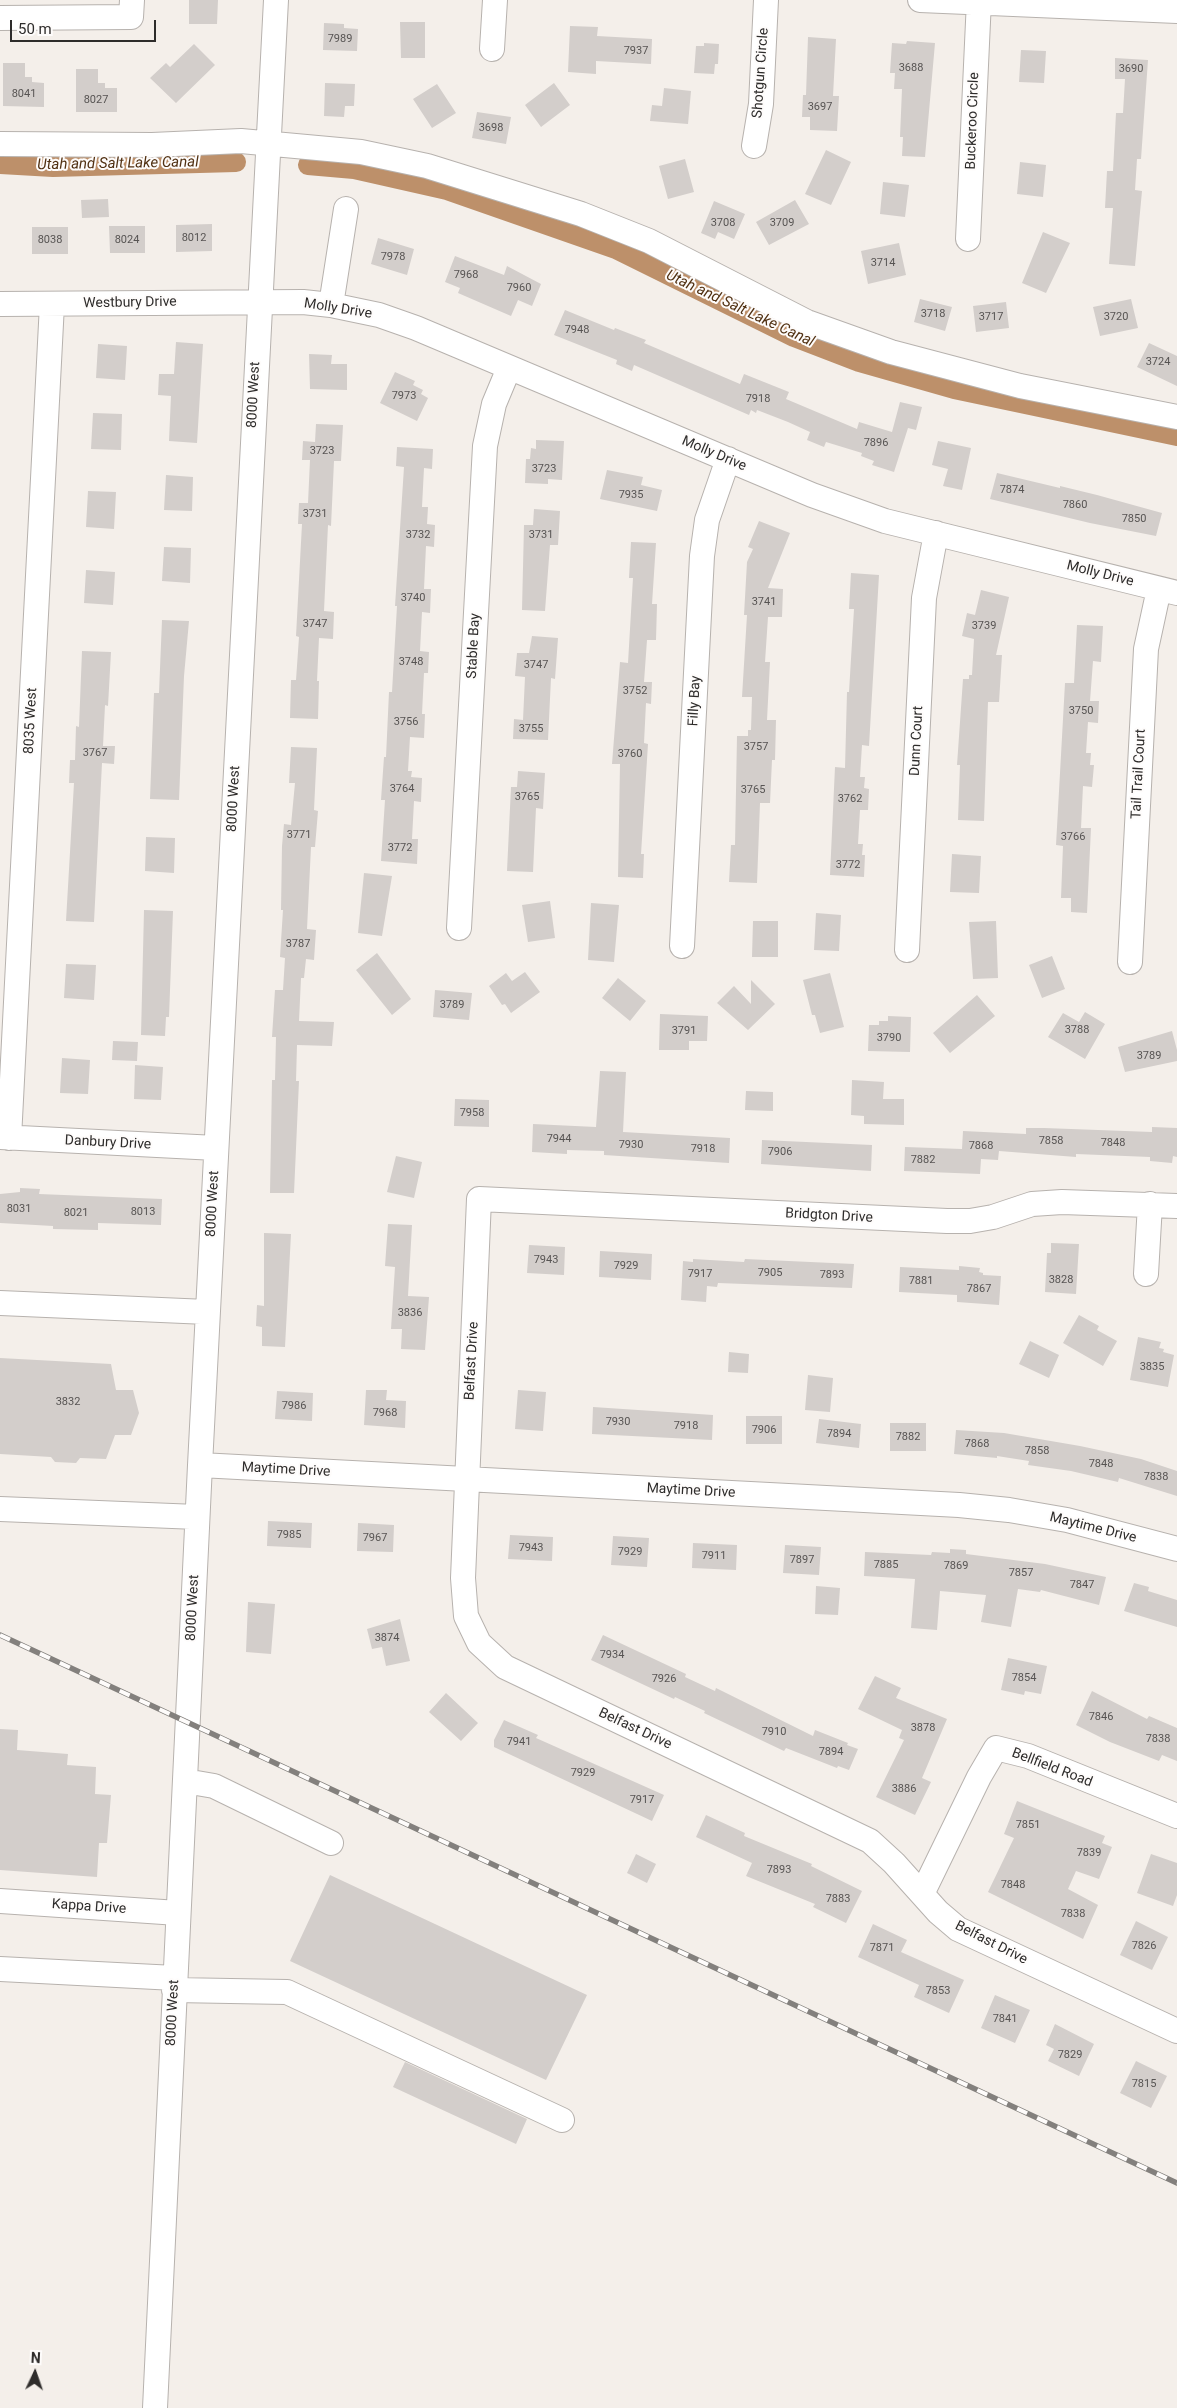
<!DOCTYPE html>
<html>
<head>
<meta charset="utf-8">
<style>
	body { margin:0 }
	#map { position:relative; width:1177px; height:2408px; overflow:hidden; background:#f4efea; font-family:Roboto,sans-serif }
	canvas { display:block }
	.north { position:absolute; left:10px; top:2348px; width:50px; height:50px; -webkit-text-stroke:4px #fefcfb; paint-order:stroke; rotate:3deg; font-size:14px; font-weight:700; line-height:20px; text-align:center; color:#2e2c2b }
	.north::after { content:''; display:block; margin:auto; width:18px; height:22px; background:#2e2c2b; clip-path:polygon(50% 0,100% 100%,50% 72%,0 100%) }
	.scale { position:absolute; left:10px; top:20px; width:146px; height:22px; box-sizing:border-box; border:2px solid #2e2c2b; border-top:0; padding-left:6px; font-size:15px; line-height:18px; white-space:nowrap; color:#2e2c2b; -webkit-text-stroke:4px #fefcfb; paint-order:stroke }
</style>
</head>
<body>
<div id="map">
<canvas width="1177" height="2408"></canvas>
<div class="north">N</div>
<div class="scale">50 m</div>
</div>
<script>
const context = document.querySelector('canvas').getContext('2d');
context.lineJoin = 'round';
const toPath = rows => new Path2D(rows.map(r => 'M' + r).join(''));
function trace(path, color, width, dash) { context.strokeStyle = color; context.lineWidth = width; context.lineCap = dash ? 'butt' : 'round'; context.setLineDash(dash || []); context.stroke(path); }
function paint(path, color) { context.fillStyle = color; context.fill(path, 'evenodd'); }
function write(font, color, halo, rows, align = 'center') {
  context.font = font + ' Roboto,sans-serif'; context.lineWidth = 4; context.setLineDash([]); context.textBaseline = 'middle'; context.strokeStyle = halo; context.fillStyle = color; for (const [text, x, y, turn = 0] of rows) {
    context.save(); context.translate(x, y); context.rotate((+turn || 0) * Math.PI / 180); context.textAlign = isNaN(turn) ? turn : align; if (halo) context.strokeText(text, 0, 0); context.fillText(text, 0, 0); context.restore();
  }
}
const canal = toPath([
	[0,164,53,167,236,162],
	[308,165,354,169,447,190,616,249,794,337,859,362,954,389,1177,436]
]);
const building = toPath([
	[189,0,218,0,217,24,189,24],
	[400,22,425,22,425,58,401,58],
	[324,23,344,24,344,28,358,29,357,51,323,50],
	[570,26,598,27,597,36,652,39,651,64,596,61,596,74,568,72],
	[808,37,836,39,833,96,839,96,837,131,810,130,810,117,802,117,803,95,806,95],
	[907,41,935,43,925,157,902,156,903,137,900,137,902,89,894,89,895,73,890,73,892,43,906,44],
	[704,43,719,44,718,64,715,64,714,74,694,73,696,46,704,46],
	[194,44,215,65,176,103,150,78,166,63,170,67],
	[1021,50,1046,51,1044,83,1019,82],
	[1115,58,1148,60,1141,159,1137,159,1135,190,1142,191,1135,266,1109,264,1113,208,1105,208,1107,171,1113,171,1116,113,1123,113,1125,79,1115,79],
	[3,63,25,63,25,77,32,77,32,82,44,83,44,107,3,106],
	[76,69,98,69,98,83,105,83,105,88,117,88,117,112,76,112],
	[325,83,355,84,354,106,345,106,344,117,324,116],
	[554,83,570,105,541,127,525,105],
	[437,84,456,113,432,128,413,99],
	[664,88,691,91,688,124,650,121,652,105,662,106],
	[477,112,511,117,506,144,472,138],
	[826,150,851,162,831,205,805,194],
	[685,159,694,192,668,199,659,166],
	[1020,162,1046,165,1043,197,1017,194],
	[883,182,909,185,905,217,880,214],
	[108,199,109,217,82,218,81,200],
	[795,200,809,224,769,245,756,222],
	[714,201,745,214,734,239,718,232,715,239,701,233],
	[212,224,212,251,176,252,176,225],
	[109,226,145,226,145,253,110,253],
	[32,227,68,227,68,254,32,254],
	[1043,232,1070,243,1046,293,1022,283],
	[378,238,414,249,407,275,371,264],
	[899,243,906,275,868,284,861,251],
	[455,256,504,275,507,266,541,284,532,306,518,300,511,316,458,293,460,288,445,282],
	[920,299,952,307,945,331,914,322],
	[1131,299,1138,328,1100,336,1093,307],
	[1006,302,1009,328,976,332,973,306],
	[565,310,614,330,615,328,646,340,644,343,740,384,744,374,789,392,786,399,857,429,859,422,892,432,900,402,922,407,916,430,908,428,894,472,872,465,874,461,861,456,862,453,826,442,824,447,807,440,810,432,788,422,757,410,756,413,751,410,749,415,634,365,632,371,616,364,617,360,554,335],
	[176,342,203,344,197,443,169,441,171,396,158,395,159,374,174,374],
	[1149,343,1177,356,1177,386,1137,367],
	[98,344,127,346,125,380,96,378],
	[309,354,332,355,331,364,347,364,347,390,310,389],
	[395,372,415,381,413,385,423,390,421,394,428,398,417,421,380,403],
	[93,413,122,414,121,450,91,449],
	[316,424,343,425,341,461,334,461,331,526,328,525,324,611,334,612,333,639,319,638,317,681,319,681,318,719,290,718,291,680,296,680,299,637,296,636,302,524,298,524,299,503,308,503,310,460,302,460,303,441,315,442],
	[536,440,564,441,562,480,548,479,548,484,525,483,526,459,530,459,531,448,536,449],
	[938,441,971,448,962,490,943,486,948,469,932,465],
	[397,447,433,449,432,469,424,468,422,507,428,507,427,524,435,525,434,547,426,546,424,589,431,589,430,613,422,612,420,651,429,652,428,673,424,673,422,714,425,714,424,738,410,737,408,771,412,771,411,777,422,778,421,802,414,801,412,839,418,839,417,864,381,861,385,800,381,800,384,757,386,757,389,692,392,692,397,606,395,606,404,467,396,466],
	[607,470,643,477,641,485,662,490,657,511,600,499],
	[997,473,1060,488,1060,486,1097,495,1162,513,1156,536,1090,523,990,499],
	[166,475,193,477,192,511,164,510],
	[88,491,116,492,114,529,86,527],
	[534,509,560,511,558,545,550,545,545,611,522,610,524,525,533,525],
	[759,521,790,533,768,588,783,589,782,617,768,617,765,662,770,662,767,720,776,720,775,760,772,760,770,803,760,803,757,883,729,882,731,845,735,845,737,736,748,736,748,730,751,730,752,697,742,697,747,615,744,615,747,562,753,549,748,547],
	[631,542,656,543,652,604,657,604,656,640,647,640,644,682,652,682,651,704,646,703,644,743,648,744,641,854,644,854,643,878,618,877,620,764,612,764,620,662,628,663,633,578,629,578],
	[164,547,191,548,190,583,162,581],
	[86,570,115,572,113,605,84,603],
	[851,573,879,575,869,746,862,745,860,777,865,777,864,788,869,789,868,810,860,810,858,844,863,844,862,855,865,855,864,877,830,875,835,767,845,768,847,692,849,692,854,609,849,609],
	[981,590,1009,597,996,655,1002,655,999,702,988,702,984,821,958,820,960,765,957,765,963,679,969,679,969,675,972,675,974,639,962,636,967,613,975,615],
	[162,620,189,621,184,676,179,800,150,799,154,693,159,693],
	[1077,625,1103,626,1101,662,1093,661,1090,701,1099,701,1098,723,1088,722,1086,753,1091,753,1090,765,1094,765,1092,787,1083,786,1081,828,1091,828,1087,913,1071,912,1071,898,1061,898,1063,846,1056,845,1065,683,1074,683],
	[532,636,558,638,555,679,551,678,548,740,513,739,514,719,523,720,525,677,515,676,517,653,529,653],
	[82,651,111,652,108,706,105,705,103,746,115,746,114,764,102,763,94,922,66,921,74,783,69,783,70,760,75,760,76,726,79,727],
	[291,747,317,748,314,810,318,811,315,847,311,847,307,929,316,930,314,960,306,959,304,978,301,978,299,1021,334,1022,332,1046,297,1045,296,1081,299,1081,294,1193,270,1193,272,1080,275,1080,276,1037,272,1037,275,990,283,990,285,958,280,957,283,910,281,910,282,846,284,824,291,825,295,783,289,783],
	[518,771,545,773,543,809,536,808,533,872,507,871,511,787,517,787],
	[146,837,175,838,174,873,145,871],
	[952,854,981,856,979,893,950,892],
	[364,873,392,876,382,936,358,933],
	[550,901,555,938,528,942,522,905],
	[591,903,619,905,614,962,588,960],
	[144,910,173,911,169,1017,166,1017,165,1036,141,1035],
	[816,913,841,915,839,951,814,950],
	[753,921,778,921,778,957,752,957],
	[996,921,998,978,973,979,969,922],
	[377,953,411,999,392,1015,356,970],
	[1052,956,1065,989,1042,998,1029,965],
	[66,964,96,965,94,1000,64,998],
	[525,972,540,992,511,1013,505,1004,502,1005,489,986,506,973,512,981],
	[830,973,844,1027,820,1033,815,1015,812,1015,803,980],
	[618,978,646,1001,630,1021,602,998],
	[751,980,775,1004,748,1030,717,1003,734,986,751,1004],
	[435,990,472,993,469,1020,433,1017],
	[977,995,995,1016,950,1053,933,1033],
	[1085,1012,1105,1024,1085,1059,1048,1037,1063,1013,1079,1022],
	[660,1014,708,1016,707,1041,689,1041,689,1050,659,1050],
	[888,1016,911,1017,910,1052,868,1051,869,1025,879,1025,879,1021,888,1021],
	[1172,1031,1177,1050,1177,1061,1125,1072,1118,1047],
	[113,1041,138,1042,137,1061,112,1060],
	[62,1058,90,1060,88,1094,60,1093],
	[135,1065,163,1067,161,1100,134,1099],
	[600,1071,626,1072,623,1132,730,1138,729,1163,604,1155,604,1151,567,1150,567,1154,532,1152,533,1124,596,1127],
	[852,1080,884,1082,883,1099,904,1099,904,1125,864,1124,864,1116,851,1115],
	[746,1091,773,1092,773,1111,745,1110],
	[455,1099,489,1100,489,1127,454,1126],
	[1152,1127,1177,1128,1177,1157,1173,1156,1172,1163,1150,1161,1150,1157,1076,1154,1076,1157,999,1151,998,1160,981,1159,980,1174,904,1171,905,1147,962,1149,963,1131,1026,1134,1026,1128,1044,1128,1152,1132],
	[762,1140,872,1145,871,1171,761,1164],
	[396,1156,422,1162,414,1198,387,1192],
	[20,1188,40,1189,39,1194,162,1199,161,1225,98,1223,98,1230,53,1229,53,1226,0,1223,0,1194,20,1192],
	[388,1224,412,1225,408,1296,429,1297,425,1350,401,1349,402,1329,391,1329,395,1267,385,1266],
	[264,1233,291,1234,285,1347,262,1346,262,1327,256,1326,257,1305,264,1306],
	[1051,1243,1079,1244,1076,1294,1045,1292,1047,1253,1051,1253],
	[529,1245,565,1247,564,1275,527,1273],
	[600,1251,652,1254,651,1280,599,1277],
	[693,1259,744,1262,745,1259,854,1264,852,1288,718,1283,717,1287,707,1286,706,1302,681,1300,683,1261,693,1262],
	[959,1266,980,1268,979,1272,983,1273,983,1275,1001,1276,999,1305,957,1302,957,1295,899,1292,900,1267,959,1270],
	[1079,1315,1099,1326,1097,1330,1117,1341,1103,1366,1063,1343],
	[1138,1337,1161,1342,1159,1348,1164,1349,1163,1352,1174,1355,1168,1387,1130,1380],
	[1030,1341,1059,1355,1049,1378,1019,1364],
	[729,1352,749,1354,748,1373,728,1372],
	[0,1358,111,1364,116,1390,133,1390,139,1413,131,1435,115,1435,106,1459,80,1458,76,1463,55,1462,51,1457,0,1454],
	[808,1375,833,1378,830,1412,805,1410],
	[366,1390,387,1390,386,1400,406,1401,405,1428,364,1425],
	[518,1390,546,1392,543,1431,515,1429],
	[277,1391,313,1393,312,1421,275,1419],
	[593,1407,713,1415,712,1440,592,1434],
	[746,1416,782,1416,782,1444,746,1444],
	[819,1419,861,1424,859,1448,816,1443],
	[890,1423,926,1423,926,1451,890,1451],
	[956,1430,1004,1433,1080,1446,1141,1459,1177,1471,1177,1496,1119,1478,1118,1482,1071,1471,1028,1465,1029,1461,997,1456,997,1458,954,1454],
	[268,1521,312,1523,311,1548,267,1546],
	[358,1523,394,1525,393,1552,357,1551],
	[510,1535,553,1537,552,1561,508,1559],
	[613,1536,649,1538,647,1567,611,1565],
	[693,1543,737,1545,736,1570,692,1568],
	[785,1545,821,1547,819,1575,783,1573],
	[950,1549,966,1550,966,1554,1045,1564,1106,1577,1099,1605,1041,1590,1040,1592,1018,1589,1011,1627,981,1622,986,1595,940,1591,937,1630,911,1628,915,1579,864,1576,865,1552,931,1555,932,1552,950,1553],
	[1134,1583,1149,1587,1148,1591,1177,1600,1177,1627,1124,1611],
	[816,1586,840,1588,838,1615,815,1614],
	[248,1602,275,1604,271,1654,246,1652],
	[400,1619,410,1661,386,1666,382,1647,372,1649,367,1629],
	[603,1635,686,1674,685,1677,715,1691,716,1688,813,1736,815,1730,848,1743,847,1745,858,1749,849,1770,838,1766,837,1768,786,1748,784,1751,704,1713,705,1711,675,1697,674,1699,591,1660],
	[1008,1658,1047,1666,1041,1694,1025,1691,1024,1695,1001,1690],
	[875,1676,901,1688,896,1698,947,1719,922,1778,931,1782,915,1815,876,1797,904,1740,899,1738,902,1730,858,1709],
	[1092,1691,1147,1719,1149,1716,1177,1728,1177,1761,1162,1755,1159,1761,1110,1742,1076,1725],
	[446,1693,478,1723,461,1741,429,1712],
	[504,1720,538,1735,536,1738,664,1795,652,1821,494,1747,494,1740],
	[0,1729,18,1730,17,1750,68,1754,67,1765,96,1767,95,1794,111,1795,107,1843,99,1843,97,1877,0,1870],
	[1017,1801,1105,1836,1102,1843,1112,1847,1099,1879,1076,1871,1068,1889,1098,1905,1083,1939,988,1892,1014,1838,1004,1834],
	[706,1815,745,1833,744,1836,812,1864,811,1866,862,1891,846,1923,813,1907,815,1904,746,1876,752,1863,696,1837],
	[636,1854,656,1864,647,1883,627,1873],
	[1151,1854,1177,1863,1177,1895,1173,1906,1137,1893],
	[330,1875,587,1995,546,2080,290,1961],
	[1136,1921,1168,1937,1152,1970,1120,1955],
	[873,1924,907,1940,901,1952,964,1980,949,2013,914,1997,919,1985,858,1957],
	[995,1995,1030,2010,1015,2043,981,2028],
	[1055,2024,1094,2044,1079,2076,1048,2061,1054,2049,1046,2045],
	[1136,2061,1167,2076,1151,2108,1120,2093],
	[405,2062,527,2119,516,2144,393,2087]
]);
const minor = toPath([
	[920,0,1177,11],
	[0,18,131,17,132,0],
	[492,49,495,0],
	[0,144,152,145,241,141,361,152,427,166,581,214,649,241,807,322,891,352,1020,386,1177,417],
	[754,146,761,104,766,0],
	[968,239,979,0],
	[0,304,303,302,331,305,379,315,416,328,812,495,885,521,1177,593],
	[331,305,346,209],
	[459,928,485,446,494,404,509,368],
	[682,946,702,556,707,520,728,459],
	[907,950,924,598,936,533],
	[1130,962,1146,649,1159,589],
	[0,1137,216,1148],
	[9,1138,52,304],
	[1177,1206,1062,1202,1032,1204,993,1217,970,1221,947,1221,479,1199,463,1578,466,1616,479,1643,505,1667,870,1841,894,1863,938,1912,958,1929,1177,2031],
	[1146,1274,1150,1204],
	[0,1303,207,1312],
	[200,1465,959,1505,1009,1510,1067,1520,1177,1549],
	[0,1509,197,1517],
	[185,1781,214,1786,331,1843],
	[922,1894,979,1777,996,1748,1028,1756,1177,1816],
	[0,1901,178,1913],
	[0,1969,175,1978],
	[174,1990,287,1992,562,2120],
	[155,2408,200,1465,276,0]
]);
const rail = toPath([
	[0,1635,1177,2183]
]);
const numberNames = [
	["7989",340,39],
	["7937",636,51],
	["3688",911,68],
	["3690",1131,69],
	["8041",24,94],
	["8027",96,100],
	["3697",820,107],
	["3698",491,128],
	["3708",723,223],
	["3709",782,223],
	["8012",194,238],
	["8038",50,240],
	["8024",127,240],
	["7978",393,257],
	["3714",883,263],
	["7968",466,275],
	["7960",519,288],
	["3718",933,314],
	["3717",991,317],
	["3720",1116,317],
	["7948",577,330],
	["3724",1158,362],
	["7973",404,396],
	["7918",758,399],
	["7896",876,443],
	["3723",322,451],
	["3723",544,469],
	["7874",1012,490],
	["7935",631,495],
	["7860",1075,505],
	["3731",315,514],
	["7850",1134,519],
	["3732",418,535],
	["3731",541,535],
	["3740",413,598],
	["3741",764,602],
	["3747",315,624],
	["3739",984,626],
	["3748",411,662],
	["3747",536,665],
	["3752",635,691],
	["3750",1081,711],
	["3756",406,722],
	["3755",531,729],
	["3757",756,747],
	["3767",95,753],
	["3760",630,754],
	["3764",402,789],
	["3765",753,790],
	["3765",527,797],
	["3762",850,799],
	["3771",299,835],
	["3766",1073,837],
	["3772",400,848],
	["3772",848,865],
	["3787",298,944],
	["3789",452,1005],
	["3788",1077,1030],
	["3791",684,1031],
	["3790",889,1038],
	["3789",1149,1056],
	["7958",472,1113],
	["7944",559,1139],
	["7858",1051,1141],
	["7848",1113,1143],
	["7930",631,1145],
	["7868",981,1146],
	["7918",703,1149],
	["7906",780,1152],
	["7882",923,1160],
	["8031",19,1209],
	["8013",143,1212],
	["8021",76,1213],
	["7943",546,1260],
	["7929",626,1266],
	["7905",770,1273],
	["7917",700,1274],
	["7893",832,1275],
	["3828",1061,1280],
	["7881",921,1281],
	["7867",979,1289],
	["3836",410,1313],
	["3835",1152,1367],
	["3832",68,1402],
	["7986",294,1406],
	["7968",385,1413],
	["7930",618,1422],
	["7918",686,1426],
	["7906",764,1430],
	["7894",839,1434],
	["7882",908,1437],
	["7868",977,1444],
	["7858",1037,1451],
	["7848",1101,1464],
	["7838",1156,1477],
	["7985",289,1535],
	["7967",375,1538],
	["7943",531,1548],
	["7929",630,1552],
	["7911",714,1556],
	["7897",802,1560],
	["7885",886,1565],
	["7869",956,1566],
	["7857",1021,1573],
	["7847",1082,1585],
	["3874",387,1638],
	["7934",612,1655],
	["7854",1024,1678],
	["7926",664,1679],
	["7846",1101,1717],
	["3878",923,1728],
	["7910",774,1732],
	["7838",1158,1739],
	["7941",519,1742],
	["7894",831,1752],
	["7929",583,1773],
	["3886",904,1789],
	["7917",642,1800],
	["7851",1028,1825],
	["7839",1089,1853],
	["7893",779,1870],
	["7848",1013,1885],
	["7883",838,1899],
	["7838",1073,1914],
	["7826",1144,1946],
	["7871",882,1948],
	["7853",938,1991],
	["7841",1005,2019],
	["7829",1070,2055],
	["7815",1144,2084]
];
const streetNames = [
	["Shotgun Circle",761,73,-86],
	["Buckeroo Circle",973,121,-88],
	["Westbury Drive",130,303,-1],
	["Molly Drive",338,309,9],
	["8000 West",254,395,-87],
	["Molly Drive",714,454,23],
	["Molly Drive",1100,574,14],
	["Stable Bay",474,646,-87],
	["Filly Bay",695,701,-87],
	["8035 West",31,721,-87],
	["Dunn Court",917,741,-87],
	["Tail Trail Court",1139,774,-87],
	["8000 West",234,799,-87],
	["Danbury Drive",108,1143,3],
	["8000 West",213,1204,-87],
	["Bridgton Drive",829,1216,3],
	["Belfast Drive",472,1361,-87],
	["Maytime Drive",286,1470,3],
	["Maytime Drive",691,1491,3],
	["Maytime Drive",1093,1528,14],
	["8000 West",193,1608,-87],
	["Belfast Drive",635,1729,25],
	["Bellfield Road",1052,1768,21],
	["Kappa Drive",89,1907,4],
	["Belfast Drive",991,1943,27],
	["8000 West",173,2013,-87]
];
const waterNames = [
	["Utah and Salt Lake Canal",118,164,-1],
	["Utah and Salt Lake Canal",740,309,25]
];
trace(canal, '#bd906a', 20);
paint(building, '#d3cecb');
trace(minor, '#b7b2ae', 26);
trace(minor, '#fff', 24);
trace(rail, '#83807d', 5.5);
trace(rail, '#fefcfb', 4, [11]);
write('11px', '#575453', null, numberNames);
write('14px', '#2e2c2b', '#fefcfb', streetNames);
write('italic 15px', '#513113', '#fefcfb', waterNames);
</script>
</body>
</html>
